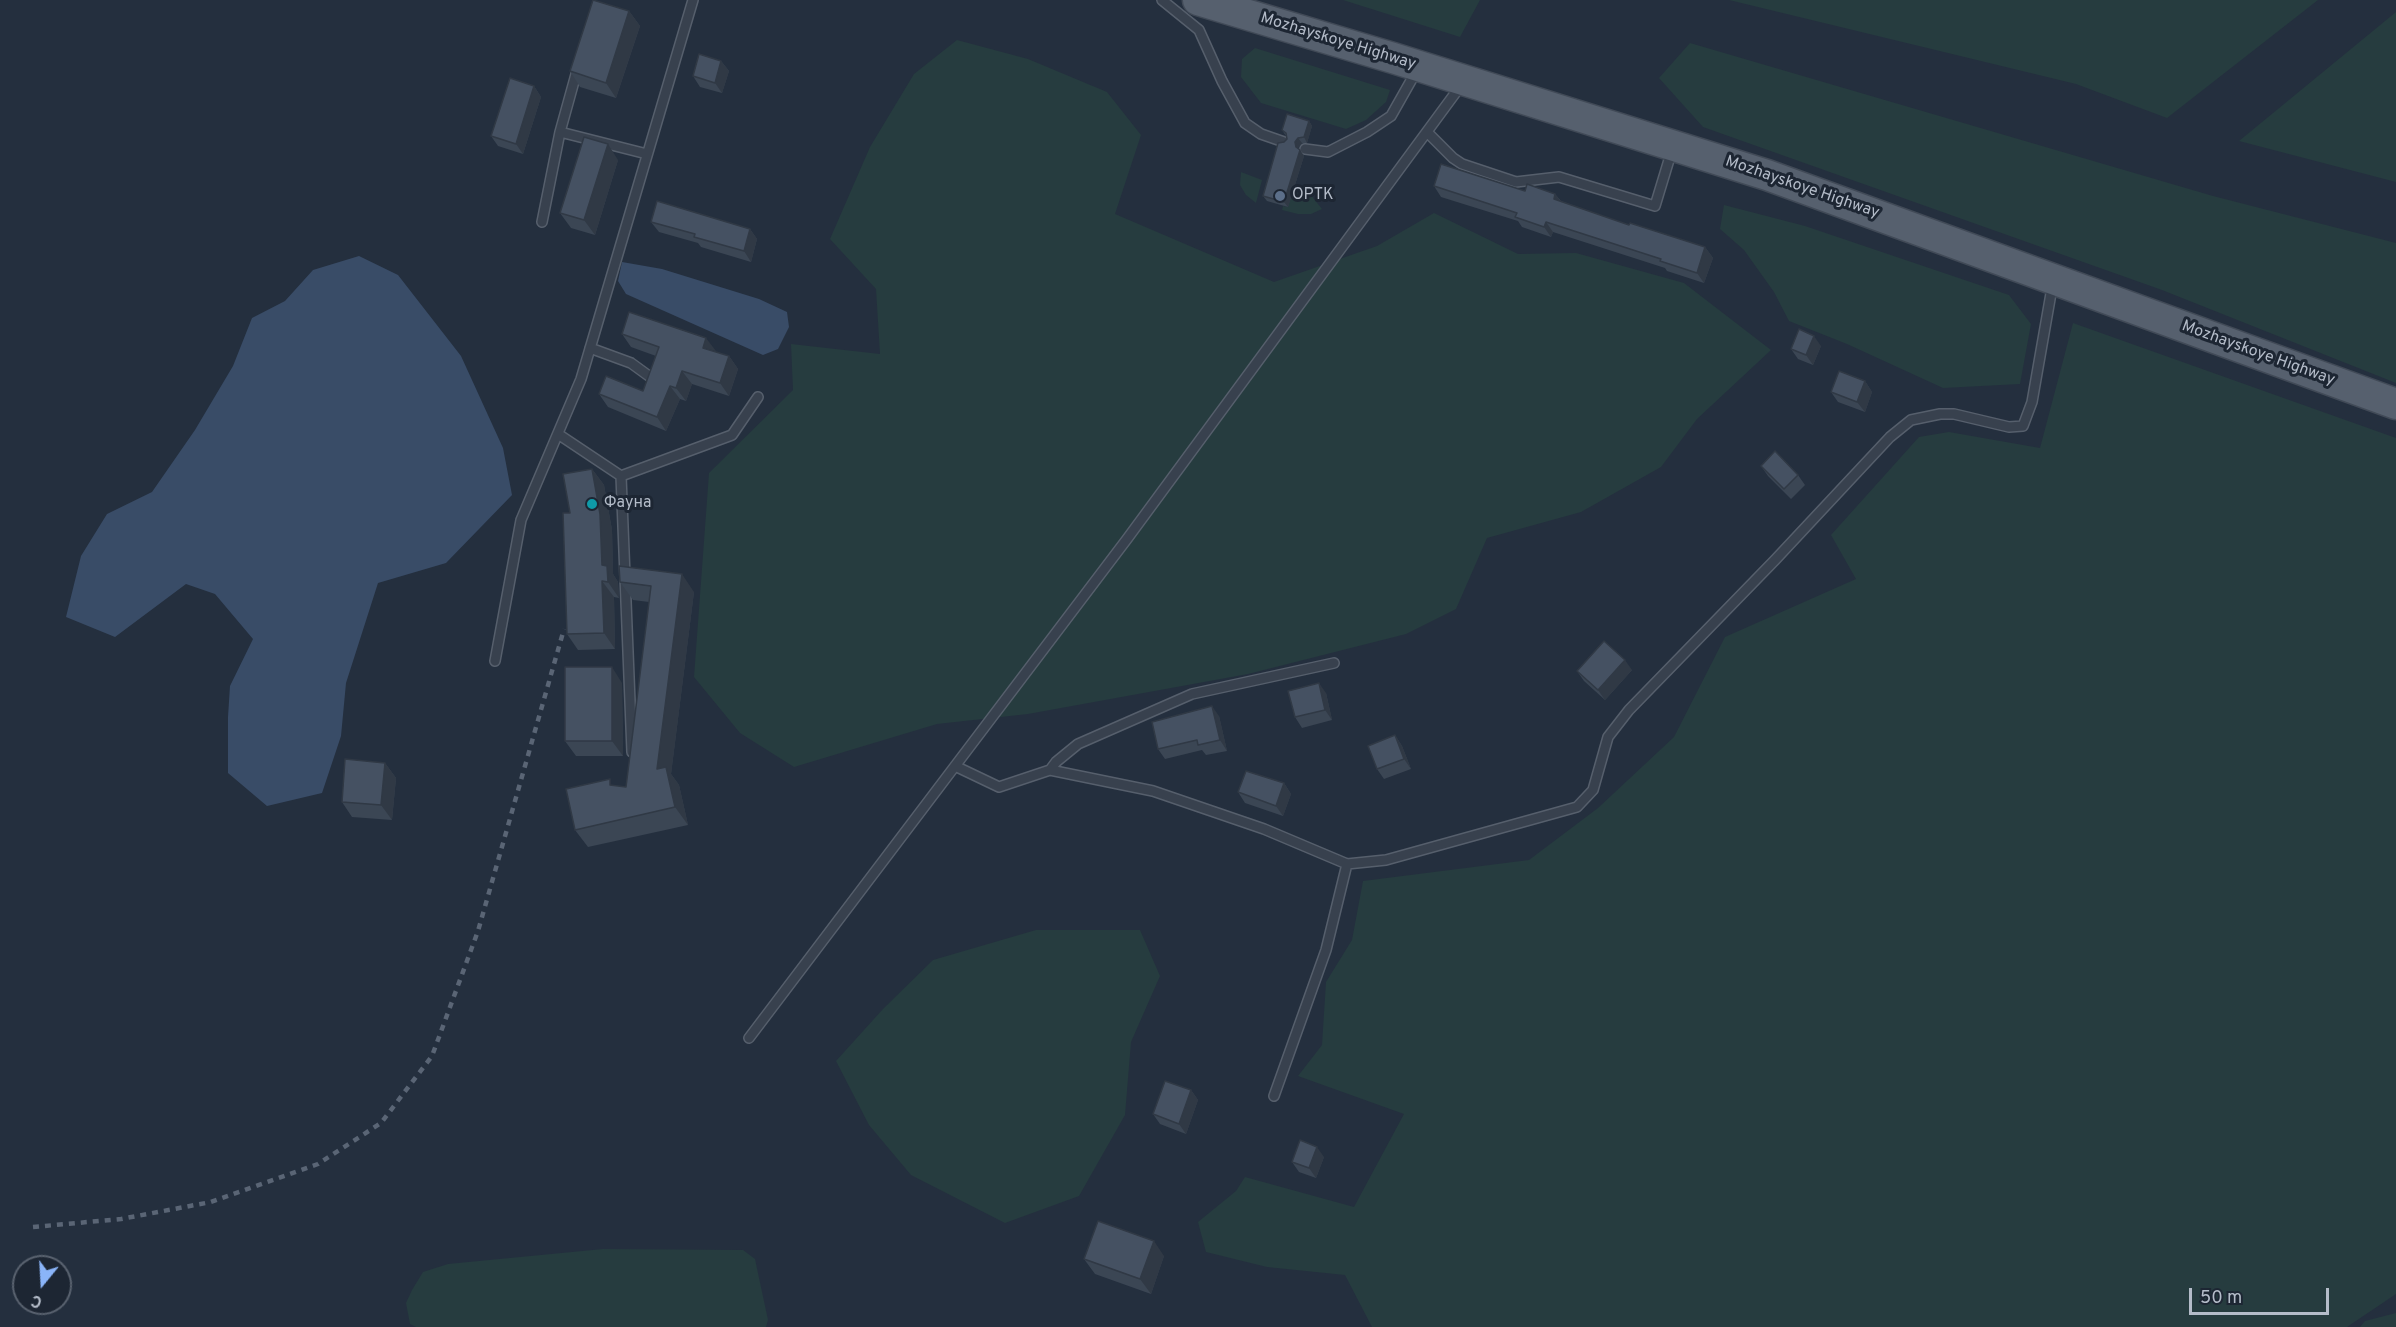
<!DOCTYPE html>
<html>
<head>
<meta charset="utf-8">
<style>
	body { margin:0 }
	#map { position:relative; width:2396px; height:1327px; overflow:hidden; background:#242f3e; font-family:Overpass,sans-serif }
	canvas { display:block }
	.north { position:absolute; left:12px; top:1255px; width:60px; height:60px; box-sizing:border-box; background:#1d2633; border:2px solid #59626f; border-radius:50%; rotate:198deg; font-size:16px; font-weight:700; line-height:24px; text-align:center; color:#b4bcc9 }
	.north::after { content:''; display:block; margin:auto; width:21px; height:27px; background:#8ab4f8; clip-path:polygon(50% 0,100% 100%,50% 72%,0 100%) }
	.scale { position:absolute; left:2189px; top:1288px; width:140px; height:27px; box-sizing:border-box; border:3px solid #b4bcc9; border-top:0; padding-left:8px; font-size:18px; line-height:21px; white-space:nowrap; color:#b4bcc9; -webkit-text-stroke:4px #1d2633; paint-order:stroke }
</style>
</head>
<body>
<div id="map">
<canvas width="2396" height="1327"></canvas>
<div class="north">С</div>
<div class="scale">50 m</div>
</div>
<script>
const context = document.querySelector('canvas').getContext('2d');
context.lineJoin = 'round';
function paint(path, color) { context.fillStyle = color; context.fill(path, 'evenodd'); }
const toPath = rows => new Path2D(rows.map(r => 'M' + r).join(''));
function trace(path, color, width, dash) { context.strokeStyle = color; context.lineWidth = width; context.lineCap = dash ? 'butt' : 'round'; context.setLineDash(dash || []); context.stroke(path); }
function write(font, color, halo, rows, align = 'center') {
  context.font = font + ' Overpass,sans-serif'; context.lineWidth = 6; context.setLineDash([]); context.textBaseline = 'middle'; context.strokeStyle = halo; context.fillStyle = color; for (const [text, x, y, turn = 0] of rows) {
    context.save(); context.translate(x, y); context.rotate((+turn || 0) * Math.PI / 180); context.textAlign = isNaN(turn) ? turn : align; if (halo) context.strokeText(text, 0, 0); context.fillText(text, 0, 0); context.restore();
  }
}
const green = toPath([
	[1343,0,1480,0,1460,37],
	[1729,0,2318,0,2167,118,2076,84],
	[2396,12,2396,182,2239,141],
	[957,40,1028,59,1107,92,1141,135,1115,214,1274,282,1377,246,1434,213,1518,254,1576,253,1684,283,1771,350,1697,419,1661,467,1581,512,1487,538,1456,609,1406,634,1248,674,1028,714,937,724,794,767,740,733,694,677,709,473,793,390,791,344,880,354,876,289,830,239,870,147,914,74],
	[1690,43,2213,196,2396,243,2396,383,2162,290,1703,127,1659,78],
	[1255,48,1390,90,1386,102,1366,120,1346,129,1261,103,1241,77,1242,59],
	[1241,172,1262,180,1256,203,1246,195,1240,185],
	[1303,192,1310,194,1322,209,1311,214,1298,214,1282,210,1283,206,1288,207,1292,193],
	[1724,205,1805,226,2009,295,2031,324,2020,384,1943,388,1847,344,1789,321,1774,292,1744,250,1720,229],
	[2073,323,2396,438,2396,1294,2347,1327,1372,1327,1345,1275,1267,1267,1206,1252,1198,1222,1236,1191,1245,1177,1354,1207,1404,1114,1298,1076,1322,1045,1326,982,1352,940,1363,881,1529,860,1598,808,1674,737,1725,637,1856,579,1831,535,1919,437,1949,432,2040,448],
	[1036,930,1140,930,1160,976,1131,1042,1125,1115,1079,1196,1005,1223,911,1175,869,1125,836,1061,883,1009,933,960],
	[603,1249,743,1250,755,1259,768,1320,766,1327,416,1327,410,1324,406,1303,412,1290,423,1272,448,1264],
	[2396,1313,2396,1327,2360,1327,2365,1321]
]);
const water = toPath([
	[359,256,398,275,461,356,503,448,512,495,446,563,378,583,346,683,341,736,322,793,267,806,228,773,228,717,230,686,253,639,215,594,186,584,115,637,66,617,81,556,107,514,152,492,195,430,233,366,252,318,285,301,313,270],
	[622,262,662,269,759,299,787,312,789,327,778,349,763,355,626,294,618,281]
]);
const lane = toPath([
	[1162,0,1199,30,1222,81,1245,123,1261,134,1284,142],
	[560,132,578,67],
	[1427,132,1453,158,1462,164,1516,182,1559,177,1655,206,1672,150],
	[1305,149,1328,152,1367,132,1391,116,1417,70],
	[542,222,560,132,647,154],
	[590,348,631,363,653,379],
	[558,434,621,476,632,752],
	[621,476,732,435,758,397],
	[495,661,521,520,581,379,693,0],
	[955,766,999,787,1050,770,1153,791,1264,829,1347,864,1386,860,1577,807,1593,790,1608,737,1629,710,1775,560,1890,437,1911,420,1940,414,1954,414,2009,427,2023,426,2032,402,2053,282],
	[1050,770,1056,762,1078,744,1192,694,1334,663],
	[749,1038,1127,539,1462,84],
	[1274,1096,1326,950,1347,864]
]);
const primary = toPath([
	[1198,0,1393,58,1767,175,2396,404]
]);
const rail = toPath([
	[33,1227,121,1219,211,1202,318,1164,381,1123,432,1056,478,931,564,629]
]);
const wall = toPath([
	[629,11,640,26,616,98,580,87,570,71],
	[721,61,729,71,722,93,700,87,693,76],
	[534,86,541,97,523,154,498,146,491,136],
	[1309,121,1312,126,1307,143,1302,143,1298,148,1299,149,1304,156,1288,207,1267,201,1263,196,1284,142,1287,139,1286,136,1282,130],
	[618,160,595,235,571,228,560,213],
	[1434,186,1525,191,1555,194,1561,201,1629,225,1705,247,1713,258,1704,283,1667,271,1665,268,1553,232,1551,237,1522,227,1518,221,1441,197],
	[651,222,750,229,757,239,751,262,701,247,698,243,659,232],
	[622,334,715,352,729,356,738,369,729,396,692,384,686,401,680,399,666,431,608,407,599,394,643,391,656,356,631,347],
	[1821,346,1813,365,1798,359,1791,349],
	[1865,381,1872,392,1865,412,1838,402,1831,392],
	[1761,466,1798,475,1805,485,1791,499,1768,476],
	[592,469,604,485,612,530,613,574,618,582,619,598,614,597,615,649,578,650,567,634,570,513],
	[620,582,694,592,671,774,679,785,688,825,588,847,575,830,626,787,649,602,633,600],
	[1632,670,1605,700,1584,681,1577,671],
	[622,683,623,756,576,756,565,741],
	[1326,693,1332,720,1302,728,1295,717],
	[1219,716,1227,751,1206,755,1202,750,1165,759,1158,749],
	[1395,735,1402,746,1411,769,1384,779,1377,769],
	[385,763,396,778,392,820,352,817,342,802],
	[1284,783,1291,794,1283,816,1245,803,1238,792],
	[1191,1090,1198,1100,1186,1134,1160,1124,1153,1114],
	[1324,1157,1316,1178,1299,1172,1292,1162],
	[1164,1256,1151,1294,1095,1274,1084,1259]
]);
const shadedWall = toPath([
	[629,11,640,26,616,98,606,83],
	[721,61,729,71,722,93,715,83],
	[534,86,541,97,523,154,516,144],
	[1309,121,1312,126,1307,143,1304,137],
	[1298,138,1302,143,1298,148,1299,152,1296,147,1295,142],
	[608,144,618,160,595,235,584,220],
	[1300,150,1304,156,1288,207,1284,202],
	[1555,194,1563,204,1554,199],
	[1546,222,1553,232,1551,237,1544,227],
	[750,229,757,239,751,262,744,251],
	[1705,247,1713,258,1704,283,1697,273],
	[1814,336,1821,346,1813,365,1806,355],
	[706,338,716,351,703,348],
	[729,356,738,369,729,396,720,383],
	[682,371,692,384,686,401,676,388],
	[1865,381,1872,392,1865,412,1857,402],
	[670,386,680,399,666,431,657,417],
	[592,469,604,485,612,530,613,574,618,582,619,598,608,582,602,565],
	[682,574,694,592,671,774,679,785,688,825,675,807,657,769],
	[602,581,614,597,615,649,604,633],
	[1625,660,1632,670,1605,700,1598,690],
	[612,667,622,683,623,756,612,741],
	[1319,683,1326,693,1332,720,1325,710],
	[1212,706,1219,716,1227,751,1220,740],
	[1395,735,1402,746,1411,769,1404,759],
	[385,763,396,778,392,820,381,805],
	[1284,783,1291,794,1283,816,1276,806],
	[1191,1090,1198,1100,1186,1134,1179,1124],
	[1317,1147,1324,1157,1316,1178,1309,1168],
	[1154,1241,1164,1256,1151,1294,1140,1279]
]);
const building = toPath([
	[593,0,629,11,606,83,570,71,593,0],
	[699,54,721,61,715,83,693,76,699,54],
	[510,78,534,86,516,144,491,136,510,78],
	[1287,114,1309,121,1304,137,1298,138,1295,142,1296,147,1300,150,1284,202,1263,196,1278,143,1284,142,1287,139,1286,133,1282,130,1287,114],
	[584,137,608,144,584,220,560,213,584,137],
	[1441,164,1525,191,1527,184,1555,194,1554,199,1629,225,1630,223,1705,247,1697,273,1660,261,1661,259,1546,222,1544,227,1515,217,1517,213,1434,186,1441,164],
	[657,201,750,229,744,251,694,237,695,234,651,222,657,201],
	[629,312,706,338,703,348,729,356,720,383,682,371,676,388,670,386,657,417,599,394,606,376,643,391,659,347,622,334,629,312],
	[1799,329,1814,336,1806,355,1791,349,1799,329],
	[1839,371,1865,381,1857,402,1831,392,1839,371],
	[1775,451,1798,475,1784,489,1761,466,1775,451],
	[592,469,600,514,602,565,607,566,608,582,602,581,604,633,567,634,563,513,570,513,563,474,592,469],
	[619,566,682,574,657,769,666,767,675,807,575,830,566,789,610,779,610,785,626,787,651,586,620,582,619,566],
	[1604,641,1625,660,1598,690,1577,671,1604,641],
	[565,667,612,667,612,741,565,741,565,667],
	[1319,683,1325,710,1295,717,1288,691,1319,683],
	[1212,706,1220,740,1198,745,1197,740,1158,749,1152,722,1212,706],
	[1395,735,1404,759,1377,769,1368,746,1395,735],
	[345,759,385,763,381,805,342,802,345,759],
	[1246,771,1284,783,1276,806,1238,792,1246,771],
	[1165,1081,1191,1090,1179,1124,1153,1114,1165,1081],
	[1300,1140,1317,1147,1309,1168,1292,1162,1300,1140],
	[1098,1221,1154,1241,1140,1279,1084,1259,1098,1221]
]);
const markers = [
	[1280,196,6,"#5c6f8a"],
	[592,504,6,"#0f9aa8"]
];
const streetNames = [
	["Mozhayskoye Highway",1338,42,17],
	["Mozhayskoye Highway",1802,188,19],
	["Mozhayskoye Highway",2258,354,20]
];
const poiNames = [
	["ОРТК",1292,196],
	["Фауна",604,504]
];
paint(green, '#263c3f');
paint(water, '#394c67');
trace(lane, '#565f6c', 12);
trace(primary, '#414a57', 33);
trace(lane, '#38414e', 9);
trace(primary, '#56606e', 30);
trace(rail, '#5a6575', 4.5, [6, 6]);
paint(wall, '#3b4654');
paint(shadedWall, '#303945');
paint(building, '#455162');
trace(building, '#303945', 1.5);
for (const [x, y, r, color] of markers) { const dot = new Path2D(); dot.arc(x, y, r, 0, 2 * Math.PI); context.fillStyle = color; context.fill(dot); trace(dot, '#1d2633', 2); }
write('16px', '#b4bcc9', '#1d2633', streetNames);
write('16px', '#b4bcc9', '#1d2633', poiNames, 'left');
</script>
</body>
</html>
